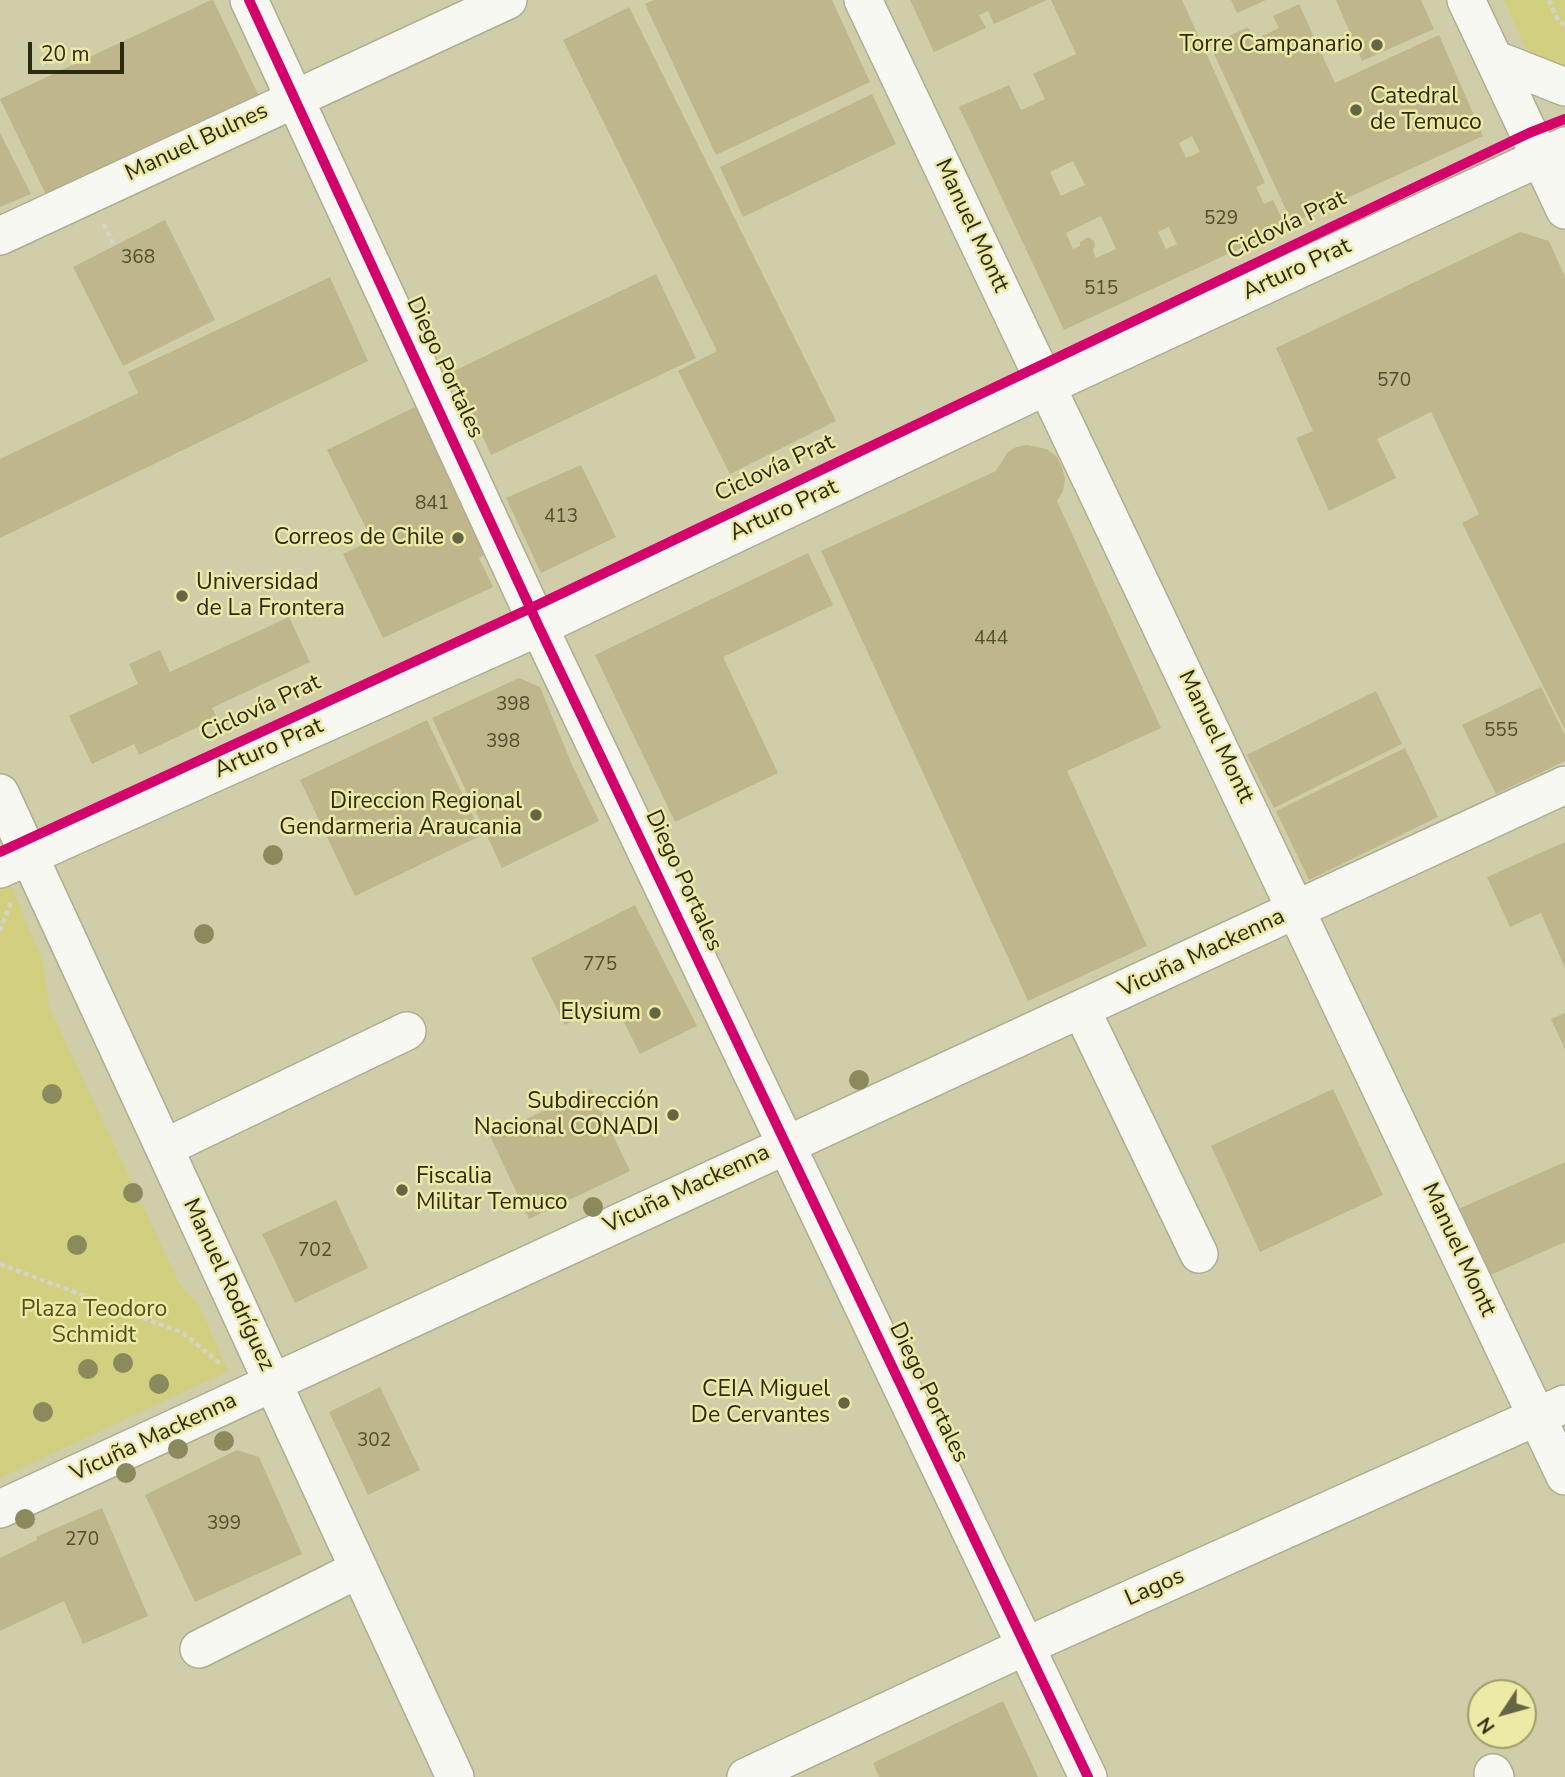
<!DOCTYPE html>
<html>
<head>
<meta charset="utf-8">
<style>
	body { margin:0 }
	#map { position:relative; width:1565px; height:1777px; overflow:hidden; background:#cfcea8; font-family:"Nunito Sans",sans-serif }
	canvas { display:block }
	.north { position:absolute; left:1467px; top:1679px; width:70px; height:70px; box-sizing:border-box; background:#eceaa4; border:2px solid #9f9e68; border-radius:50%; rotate:234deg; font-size:19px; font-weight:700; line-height:28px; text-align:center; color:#2c2b0f }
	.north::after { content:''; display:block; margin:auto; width:24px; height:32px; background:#656445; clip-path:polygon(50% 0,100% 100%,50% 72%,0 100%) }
	.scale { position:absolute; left:28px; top:42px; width:96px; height:32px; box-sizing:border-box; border:4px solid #2c2b0f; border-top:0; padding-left:9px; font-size:21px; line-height:24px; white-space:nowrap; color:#2c2b0f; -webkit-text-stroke:5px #eceaa4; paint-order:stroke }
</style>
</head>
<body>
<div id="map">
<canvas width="1565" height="1777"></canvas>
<div class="north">N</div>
<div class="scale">20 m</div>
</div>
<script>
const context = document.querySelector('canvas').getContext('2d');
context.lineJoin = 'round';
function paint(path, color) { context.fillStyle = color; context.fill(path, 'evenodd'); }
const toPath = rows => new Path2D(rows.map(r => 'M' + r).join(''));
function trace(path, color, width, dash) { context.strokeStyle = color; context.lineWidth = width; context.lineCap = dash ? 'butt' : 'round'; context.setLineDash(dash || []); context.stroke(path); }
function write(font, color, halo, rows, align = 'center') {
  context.font = font + ' "Nunito Sans",sans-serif'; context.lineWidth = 5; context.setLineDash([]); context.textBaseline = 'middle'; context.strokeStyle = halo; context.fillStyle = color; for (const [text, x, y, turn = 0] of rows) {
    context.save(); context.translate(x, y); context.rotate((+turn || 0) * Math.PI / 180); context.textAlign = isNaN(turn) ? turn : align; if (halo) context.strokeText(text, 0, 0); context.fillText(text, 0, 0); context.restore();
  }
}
const green = toPath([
	[1504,0,1565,0,1565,82,1529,55],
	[6,874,43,962,49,1007,180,1285,199,1305,228,1371,0,1478,0,877]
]);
const building = toPath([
	[211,0,213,0,259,96,47,197,0,99],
	[654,0,832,0,870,82,716,155,645,4],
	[910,0,1047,0,994,24,988,11,979,15,986,28,934,52],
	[1051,0,1182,0,1265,183,1256,187,1264,204,1273,200,1286,227,1064,330,959,107,1009,85,1021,110,1045,99,1033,74,1076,54],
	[1192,136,1200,152,1186,158,1179,143],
	[1073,161,1085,185,1061,196,1050,172],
	[1101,216,1116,249,1096,258,1093,251,1095,244,1094,241,1088,237,1080,242,1080,246,1073,249,1066,233],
	[1169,227,1177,244,1166,249,1158,232],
	[1231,0,1266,0,1237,13],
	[1336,0,1421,0,1434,29,1362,61],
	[1299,4,1335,83,1439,35,1483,136,1292,223,1210,45,1248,27,1254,40,1279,28,1273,16],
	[629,7,836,421,730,474,678,371,717,351,563,40],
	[872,94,896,144,743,217,720,167],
	[0,133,31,194,0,207],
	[165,220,215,320,123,366,73,267],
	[1520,232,1549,241,1565,277,1565,730,1462,523,1479,514,1431,412,1377,439,1396,478,1329,511,1296,438,1313,431,1276,348],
	[656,274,696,358,491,455,454,371],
	[330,277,368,361,0,538,0,459,138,393,128,372],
	[419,405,490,552,479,558,493,587,383,638,343,554,372,540,327,450],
	[1027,445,1047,449,1057,457,1062,467,1065,479,1063,491,1057,501,1161,728,1067,771,1147,946,1028,1001,821,551,996,471,1007,453,1016,447],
	[581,465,616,537,541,573,506,498],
	[808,553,833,605,723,657,778,773,675,822,595,655],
	[289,617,310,662,212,708,217,718,139,755,134,744,92,764,69,716,138,684,129,664,160,650,170,672],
	[519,678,540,687,573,767,599,821,502,868,432,718],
	[1541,687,1565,735,1565,761,1496,794,1462,725],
	[1376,691,1402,744,1274,808,1247,755],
	[427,720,482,835,355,896,300,780],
	[1405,748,1438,817,1309,880,1276,811],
	[1565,842,1565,968,1541,913,1510,927,1487,877],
	[635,905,697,1026,640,1054,613,1001,565,1025,531,958],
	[1565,1013,1565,1049,1551,1019],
	[591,1089,630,1171,529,1219,490,1136],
	[1333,1089,1383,1195,1260,1252,1211,1146],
	[1565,1162,1565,1242,1486,1277,1456,1210],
	[336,1200,368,1268,295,1303,262,1234],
	[380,1387,420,1470,368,1495,329,1412],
	[237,1450,259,1457,302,1554,195,1602,145,1495],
	[102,1508,148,1616,83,1644,64,1601,0,1631,0,1558,37,1540,36,1537],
	[1003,1701,1038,1777,879,1777,873,1763]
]);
const path = toPath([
	[1549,0,1559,22,1565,25],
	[104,224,114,245],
	[0,931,12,899],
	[0,1264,183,1333,222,1365]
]);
const minor = toPath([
	[249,0,539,627,1088,1777],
	[863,0,1565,1476],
	[1466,0,1565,210],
	[1494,59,1565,87],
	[0,236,508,0],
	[0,793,455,1777],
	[0,869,539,627,1047,386,1565,146],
	[1081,1009,1199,1254],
	[164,1148,407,1031],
	[0,1509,1565,785],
	[199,1649,359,1569],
	[1493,1773,1495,1777],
	[746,1777,1026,1646,1565,1404]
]);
const cycleway = toPath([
	[249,0,539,627,1088,1777],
	[0,852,531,608,1529,133,1565,119]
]);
const trees = [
	[273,855],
	[204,934],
	[859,1080],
	[52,1094],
	[133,1193],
	[593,1207],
	[77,1245],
	[123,1363],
	[88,1369],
	[159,1384],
	[43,1412],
	[224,1441],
	[178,1449],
	[126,1473],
	[25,1519]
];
const markers = [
	[1377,45,7,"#656445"],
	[1356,110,7,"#656445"],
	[458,538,7,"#656445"],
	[182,596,7,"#656445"],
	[536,815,7,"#656445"],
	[655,1013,7,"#656445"],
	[673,1115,7,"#656445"],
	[402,1190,7,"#656445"],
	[844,1403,7,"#656445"]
];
const numberNames = [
	["529",1221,219],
	["368",138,258],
	["515",1101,289],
	["570",1394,381],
	["841",432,504],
	["413",561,517],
	["444",991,639],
	["398",513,705],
	["555",1501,731],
	["398",503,742],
	["775",600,965],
	["702",315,1251],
	["302",374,1441],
	["399",224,1524],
	["270",82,1540]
];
const poiNames = [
	["Torre Campanario",1363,45],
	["Catedral",1370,97,"left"],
	["de Temuco",1370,123,"left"],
	["Correos de Chile",444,538],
	["Universidad",196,583,"left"],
	["de La Frontera",196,609,"left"],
	["Direccion Regional",522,802],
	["Gendarmeria Araucania",522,828],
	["Elysium",641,1013],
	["Subdirección",659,1102],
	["Nacional CONADI",659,1128],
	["Fiscalia",416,1177,"left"],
	["Militar Temuco",416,1203,"left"],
	["CEIA Miguel",830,1390],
	["De Cervantes",830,1416]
];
const streetNames = [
	["Manuel Bulnes",197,143,-25],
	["Manuel Montt",971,226,65],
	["Ciclovía Prat",1287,226,-26],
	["Arturo Prat",1297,270,-25],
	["Diego Portales",444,368,65],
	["Ciclovía Prat",775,469,-25],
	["Arturo Prat",784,511,-25],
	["Ciclovía Prat",261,709,-25],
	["Manuel Montt",1215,737,64],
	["Arturo Prat",269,749,-24],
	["Diego Portales",683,881,65],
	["Vicuña Mackenna",1202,954,-25],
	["Vicuña Mackenna",687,1190,-25],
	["Manuel Montt",1458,1250,65],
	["Manuel Rodríguez",228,1285,65],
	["Diego Portales",928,1393,64],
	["Vicuña Mackenna",154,1438,-25],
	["Lagos",1155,1588,-24]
];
const parkNames = [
	["Plaza Teodoro",94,1310],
	["Schmidt",94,1336]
];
paint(green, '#d2cf7e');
paint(building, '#c0b68c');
trace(minor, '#afad90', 40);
trace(path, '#d4d3c7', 4.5, [5, 3.5]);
trace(minor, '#f8f8f2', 37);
trace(cycleway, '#d6006c', 10);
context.fillStyle = '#8b8a5d';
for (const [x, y] of trees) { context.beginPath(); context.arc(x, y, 10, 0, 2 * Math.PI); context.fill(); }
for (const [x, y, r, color] of markers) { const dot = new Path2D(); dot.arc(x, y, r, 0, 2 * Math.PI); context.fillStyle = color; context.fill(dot); trace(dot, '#eceaa4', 2.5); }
write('19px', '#514e2e', null, numberNames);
write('23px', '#2c2b0f', '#eceaa4', poiNames, 'right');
write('23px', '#2c2b0f', '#eceaa4', streetNames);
write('23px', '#54521f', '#eceaa4', parkNames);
</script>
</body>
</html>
